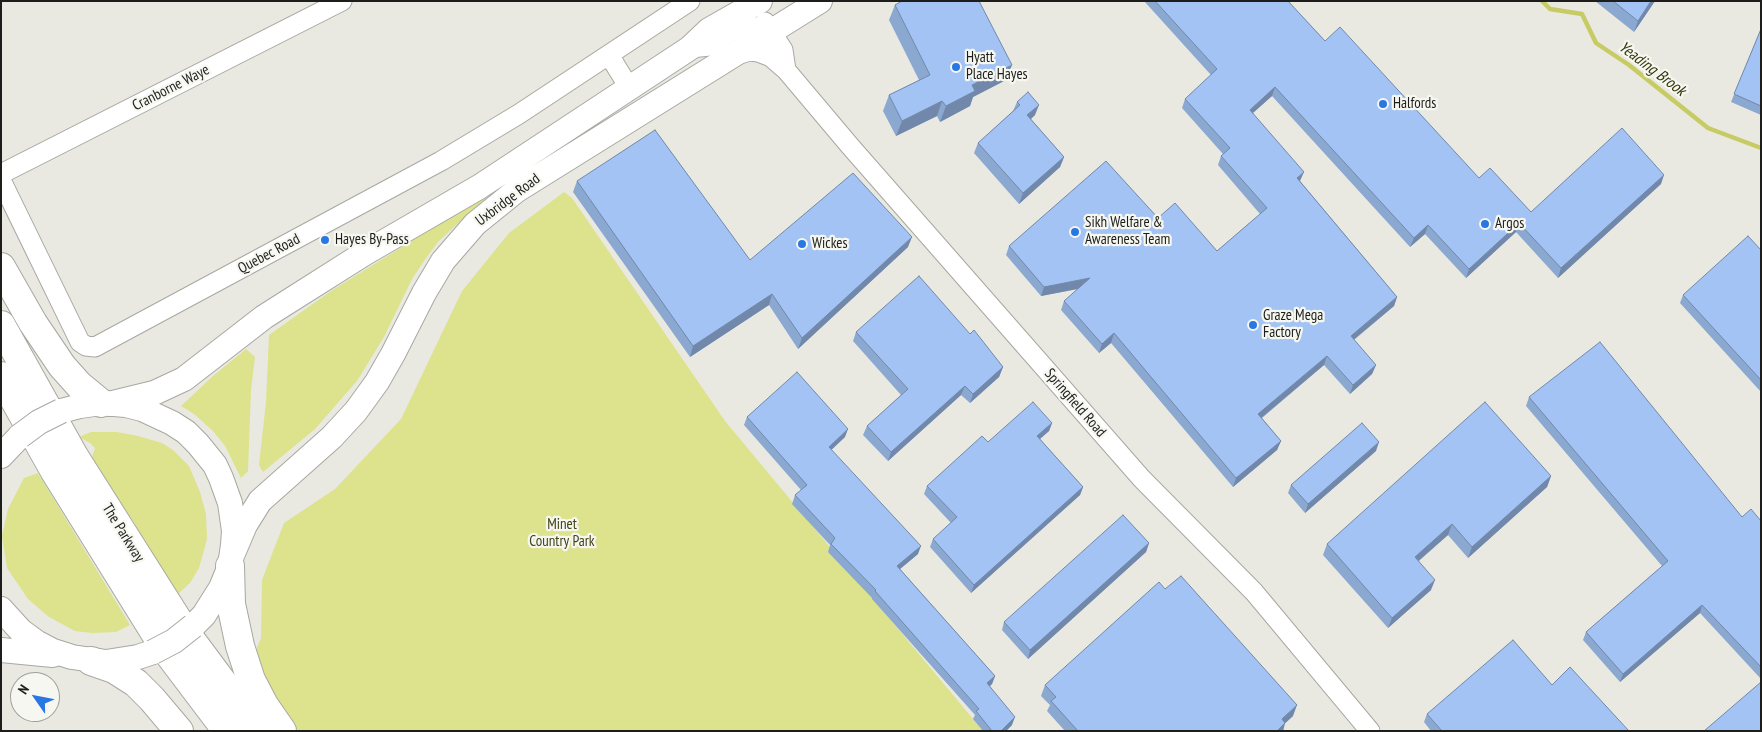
<!DOCTYPE html>
<html>
<head>
<meta charset="utf-8">
<style>
	body { margin:0 }
	#map { position:relative; width:1762px; height:732px; overflow:hidden; background:#e9e9e2; font-family:"PT Sans Narrow",sans-serif }
	canvas { display:block }
	.frame { position:absolute; inset:0; border:2px solid #1d1e1b; pointer-events:none }
	.north { position:absolute; left:10px; top:672px; width:50px; height:50px; box-sizing:border-box; background:#f6f7f0; border:1px solid #9fa09b; border-radius:50%; rotate:303deg; font-size:14px; font-weight:700; line-height:20px; text-align:center; color:#1d1e1b }
	.north::after { content:''; display:block; margin:auto; width:18px; height:22px; background:#2877e3; clip-path:polygon(50% 0,100% 100%,50% 72%,0 100%) }
</style>
</head>
<body>
<div id="map">
<canvas width="1762" height="732"></canvas>
<div class="frame"></div>
<div class="north">N</div>
</div>
<script>
const context = document.querySelector('canvas').getContext('2d');
context.lineJoin = 'round';
function paint(path, color) { context.fillStyle = color; context.fill(path, 'evenodd'); }
const toPath = rows => new Path2D(rows.map(r => 'M' + r).join(''));
function trace(path, color, width, dash) { context.strokeStyle = color; context.lineWidth = width; context.lineCap = dash ? 'butt' : 'round'; context.setLineDash(dash || []); context.stroke(path); }
function write(font, color, halo, rows, align = 'center') {
  context.font = font + ' "PT Sans Narrow",sans-serif'; context.lineWidth = 4.5; context.setLineDash([]); context.textBaseline = 'middle'; context.strokeStyle = halo; context.fillStyle = color; for (const [text, x, y, turn = 0] of rows) {
    context.save(); context.translate(x, y); context.rotate((+turn || 0) * Math.PI / 180); context.textAlign = isNaN(turn) ? turn : align; if (halo) context.strokeText(text, 0, 0); context.fillText(text, 0, 0); context.restore();
  }
}
const green = toPath([
	[564,192,572,198,725,421,983,731,294,731,271,698,254,655,261,638,262,580,284,523,335,489,401,419,462,291,509,233],
	[484,196,487,199,473,209,438,242,424,261,412,279,384,337,357,381,315,429,263,472,259,465,266,402,269,335,331,291],
	[246,349,255,357,251,390,248,471,241,478,225,446,213,431,194,414,181,406,213,376],
	[91,432,117,432,138,436,162,443,173,450,189,466,200,492,206,514,207,539,199,568,190,583,177,595,147,549,134,522,113,494,92,457,95,448,90,443,79,437],
	[38,473,130,625,116,632,92,633,75,631,49,617,28,599,7,568,2,536,8,509,24,478]
]);
const stream = toPath([
	[1542,1,1550,9,1582,14,1596,43,1629,65,1708,128,1761,148]
]);
const minor = toPath([
	[765,22,783,50,786,70],
	[690,48,710,46,730,32,741,28,756,27,772,31],
	[609,55,630,89],
	[736,55,750,51,758,52,771,57,786,70,850,146,1142,479,1254,592,1370,731],
	[1,174,342,1],
	[1,180,80,342,86,346,95,347,441,161,519,114,690,1]
]);
const major = toPath([
	[109,404,154,393,184,379,264,317,286,303,365,253,479,187,690,48,709,30,760,1],
	[61,411,80,406,101,403,126,405,142,409,172,423,186,432,198,444,215,465,221,478,230,503,234,531,233,545,230,566,221,588,204,615,193,626],
	[1,456,20,436],
	[231,558,245,525,260,501,332,437,356,411,377,382,393,354,424,293,443,261,475,224,517,190,820,1],
	[1,609,21,631,36,642,53,651,72,657,106,662,138,657,153,652],
	[1,650,53,655]
]);
const highway = toPath([
	[1,267,33,323,62,366,79,385,101,403],
	[1,325,74,456,186,633,259,731],
	[1,376,54,470,165,649,227,731],
	[230,566,231,604,240,646,251,680,264,705,282,731],
	[91,661,114,669,136,683,152,699,179,731]
]);
const majorBridge = toPath([
	[20,436,39,422,61,411],
	[153,652,174,641,193,626]
]);
const wall = toPath([
	[1144,1,1288,1,1325,41,1479,178,1531,212,1661,184,1558,278,1516,232,1466,278,1425,234,1410,247,1272,96,1253,113,1300,181,1397,297,1394,306,1354,340,1376,365,1372,374,1350,394,1324,365,1262,418,1281,441,1277,450,1233,487,1111,343,1099,353,1061,310,1064,301,1078,289,1041,296,1006,255,1009,246,1158,218,1217,251,1260,214,1218,165,1221,156,1223,154,1182,108,1185,99,1211,75],
	[1595,1,1655,1,1634,32],
	[895,5,1006,80,973,97,970,106,940,122,937,116,896,136,883,111,889,95,919,80,889,20],
	[1761,29,1761,115,1731,102],
	[1017,102,1035,115,1031,119,1064,157,1060,167,1019,204,974,153,978,143,1013,111],
	[577,181,750,260,908,247,798,349,769,305,690,357,573,192],
	[1761,250,1761,392,1680,303,1683,295],
	[856,332,970,334,1003,367,999,377,970,403,961,395,888,461,863,435,867,426,901,395,853,341],
	[1529,397,1742,517,1761,521,1761,679,1700,613,1620,682,1583,640,1586,632,1662,566,1526,406],
	[747,417,845,437,831,450,918,554,900,569,995,676,992,684,990,686,1012,725,1006,731,983,731,973,719,975,715,872,599,872,598,828,552,830,545,792,504,795,495,801,490,744,425],
	[1052,423,1049,431,1040,439,1083,487,1080,495,971,593,930,547,933,539,951,523,924,494,927,486,988,442],
	[1376,451,1305,513,1288,493,1291,485],
	[1551,476,1547,487,1468,558,1448,535,1419,561,1431,590,1388,628,1323,555,1327,544],
	[1149,543,1146,552,1028,659,1002,630,1004,622],
	[1165,589,1293,716,1285,723,1283,731,1065,731,1047,711,1050,705,1041,696,1045,685],
	[1552,685,1629,731,1431,731,1424,722,1427,714]
]);
const shadedWall = toPath([
	[1651,1,1655,1,1634,32,1638,21],
	[1012,65,1006,80,973,97,970,106,940,122,946,106,972,85],
	[1275,87,1272,96,1246,119,1250,110],
	[942,101,937,116,896,136,902,121],
	[1039,105,1035,115,1023,126,1027,115],
	[1064,157,1060,167,1019,204,1023,193],
	[1304,172,1300,181,1294,187,1297,178],
	[1664,175,1661,184,1558,278,1561,268],
	[1519,223,1516,232,1466,278,1469,269],
	[1428,225,1425,234,1410,247,1414,238],
	[912,237,908,247,798,349,802,338],
	[1090,278,1087,287,1041,296,1044,287],
	[772,294,769,305,690,357,693,346],
	[1397,297,1394,306,1347,345,1351,336],
	[1114,333,1111,343,1099,353,1102,344],
	[1327,356,1324,365,1255,423,1258,414],
	[1376,365,1372,374,1350,394,1353,385],
	[1003,367,999,377,970,403,973,394],
	[965,386,961,395,888,461,891,452],
	[1052,423,1049,431,1034,444,1037,436],
	[848,429,845,437,826,455,829,447],
	[1281,441,1277,450,1233,487,1236,478],
	[1379,442,1376,451,1305,513,1308,504],
	[1551,476,1547,487,1468,558,1472,547],
	[1083,487,1080,495,971,593,974,585],
	[1452,524,1448,535,1411,567,1415,557],
	[1149,543,1146,552,1028,659,1030,650],
	[921,546,918,554,894,574,897,566],
	[1435,580,1431,590,1388,628,1392,618],
	[1702,605,1700,613,1620,682,1623,674],
	[995,676,992,684,984,691,987,683],
	[1297,705,1293,716,1278,730,1282,719],
	[1015,717,1012,725,1006,731,1001,731],
	[1285,723,1283,731,1277,731]
]);
const building = toPath([
	[902,1,979,1,1012,65,972,85,975,91,946,106,942,101,902,121,889,95,930,75,895,5,902,1],
	[1155,1,1288,1,1325,41,1340,27,1479,178,1490,168,1531,212,1622,128,1664,175,1561,268,1519,223,1469,269,1428,225,1414,238,1275,87,1250,110,1304,172,1297,178,1397,297,1351,336,1376,365,1353,385,1327,356,1258,414,1281,441,1236,478,1114,333,1102,344,1064,301,1090,278,1044,287,1009,246,1106,161,1158,218,1175,203,1217,251,1267,208,1221,156,1230,148,1185,99,1217,69,1155,1],
	[1613,1,1651,1,1638,21,1613,1],
	[1761,29,1761,106,1734,94,1761,29],
	[1028,92,1039,105,1027,115,1064,157,1023,193,978,143,1020,105,1017,102,1028,92],
	[655,130,750,260,853,173,912,237,802,338,772,294,693,346,577,181,655,130],
	[1748,236,1761,250,1761,380,1683,295,1748,236],
	[919,276,970,334,974,330,1003,367,973,394,965,386,891,452,867,426,908,389,856,332,919,276],
	[1600,342,1742,517,1751,509,1761,521,1761,667,1702,605,1623,674,1586,632,1668,561,1529,397,1600,342],
	[797,372,848,429,829,447,921,546,897,566,995,676,987,683,1015,717,1001,731,992,731,976,711,979,709,875,591,876,590,831,544,835,538,795,495,807,485,747,417,797,372],
	[1033,402,1052,423,1037,436,1083,487,974,585,933,539,957,517,927,486,982,436,988,442,1033,402],
	[1485,402,1551,476,1472,547,1452,524,1415,557,1435,580,1392,618,1327,544,1485,402],
	[1362,423,1379,442,1308,504,1291,485,1362,423],
	[1123,515,1149,543,1030,650,1004,622,1123,515],
	[1181,576,1297,705,1282,719,1285,723,1277,731,1078,731,1051,701,1056,697,1045,685,1159,582,1165,589,1181,576],
	[1513,640,1552,685,1570,667,1629,731,1442,731,1427,714,1513,640],
	[1761,682,1761,731,1704,731,1761,682]
]);
const markers = [
	[956,67,5,"#2877e3"],
	[1383,104,5,"#2877e3"],
	[1485,224,5,"#2877e3"],
	[1075,232,5,"#2877e3"],
	[325,240,5,"#2877e3"],
	[802,244,5,"#2877e3"],
	[1253,325,5,"#2877e3"]
];
const poiNames = [
	["Hyatt",966,58],
	["Place Hayes",966,75],
	["Halfords",1393,104],
	["Sikh Welfare &",1085,223],
	["Awareness Team",1085,240],
	["Argos",1495,224],
	["Hayes By-Pass",335,240],
	["Wickes",812,244],
	["Graze Mega",1263,316],
	["Factory",1263,333]
];
const streetNames = [
	["Cranborne Waye",171,88,-27],
	["Uxbridge Road",508,200,-37],
	["Quebec Road",269,254,-28],
	["Springfield Road",1075,403,49],
	["The Parkway",123,533,58]
];
const parkNames = [
	["Minet",562,525],
	["Country Park",562,542]
];
const waterNames = [
	["Yeading Brook",1652,69,37]
];
paint(green, '#dde28c');
trace(stream, '#c7cb63', 4.5);
trace(minor, '#a8a8a2', 21);
trace(major, '#a8a8a2', 26);
trace(highway, '#a8a8a2', 30);
trace(minor, '#fff', 19);
trace(major, '#fff', 24);
trace(highway, '#fff', 28);
trace(majorBridge, '#a8a8a2', 26, []);
trace(majorBridge, '#fff', 24);
paint(wall, '#8ba8d1');
paint(shadedWall, '#7188aa');
paint(building, '#a2c3f3');
trace(building, '#7188aa', 1);
for (const [x, y, r, color] of markers) { const dot = new Path2D(); dot.arc(x, y, r, 0, 2 * Math.PI); context.fillStyle = color; context.fill(dot); trace(dot, '#f6f7f0', 2); }
write('15px', '#1d1e1b', '#f6f7f0', poiNames, 'left');
write('15px', '#1d1e1b', '#f6f7f0', streetNames);
write('15px', '#424318', '#f6f7f0', parkNames);
write('italic 16px', '#36380b', '#f6f7f0', waterNames);
</script>
</body>
</html>
